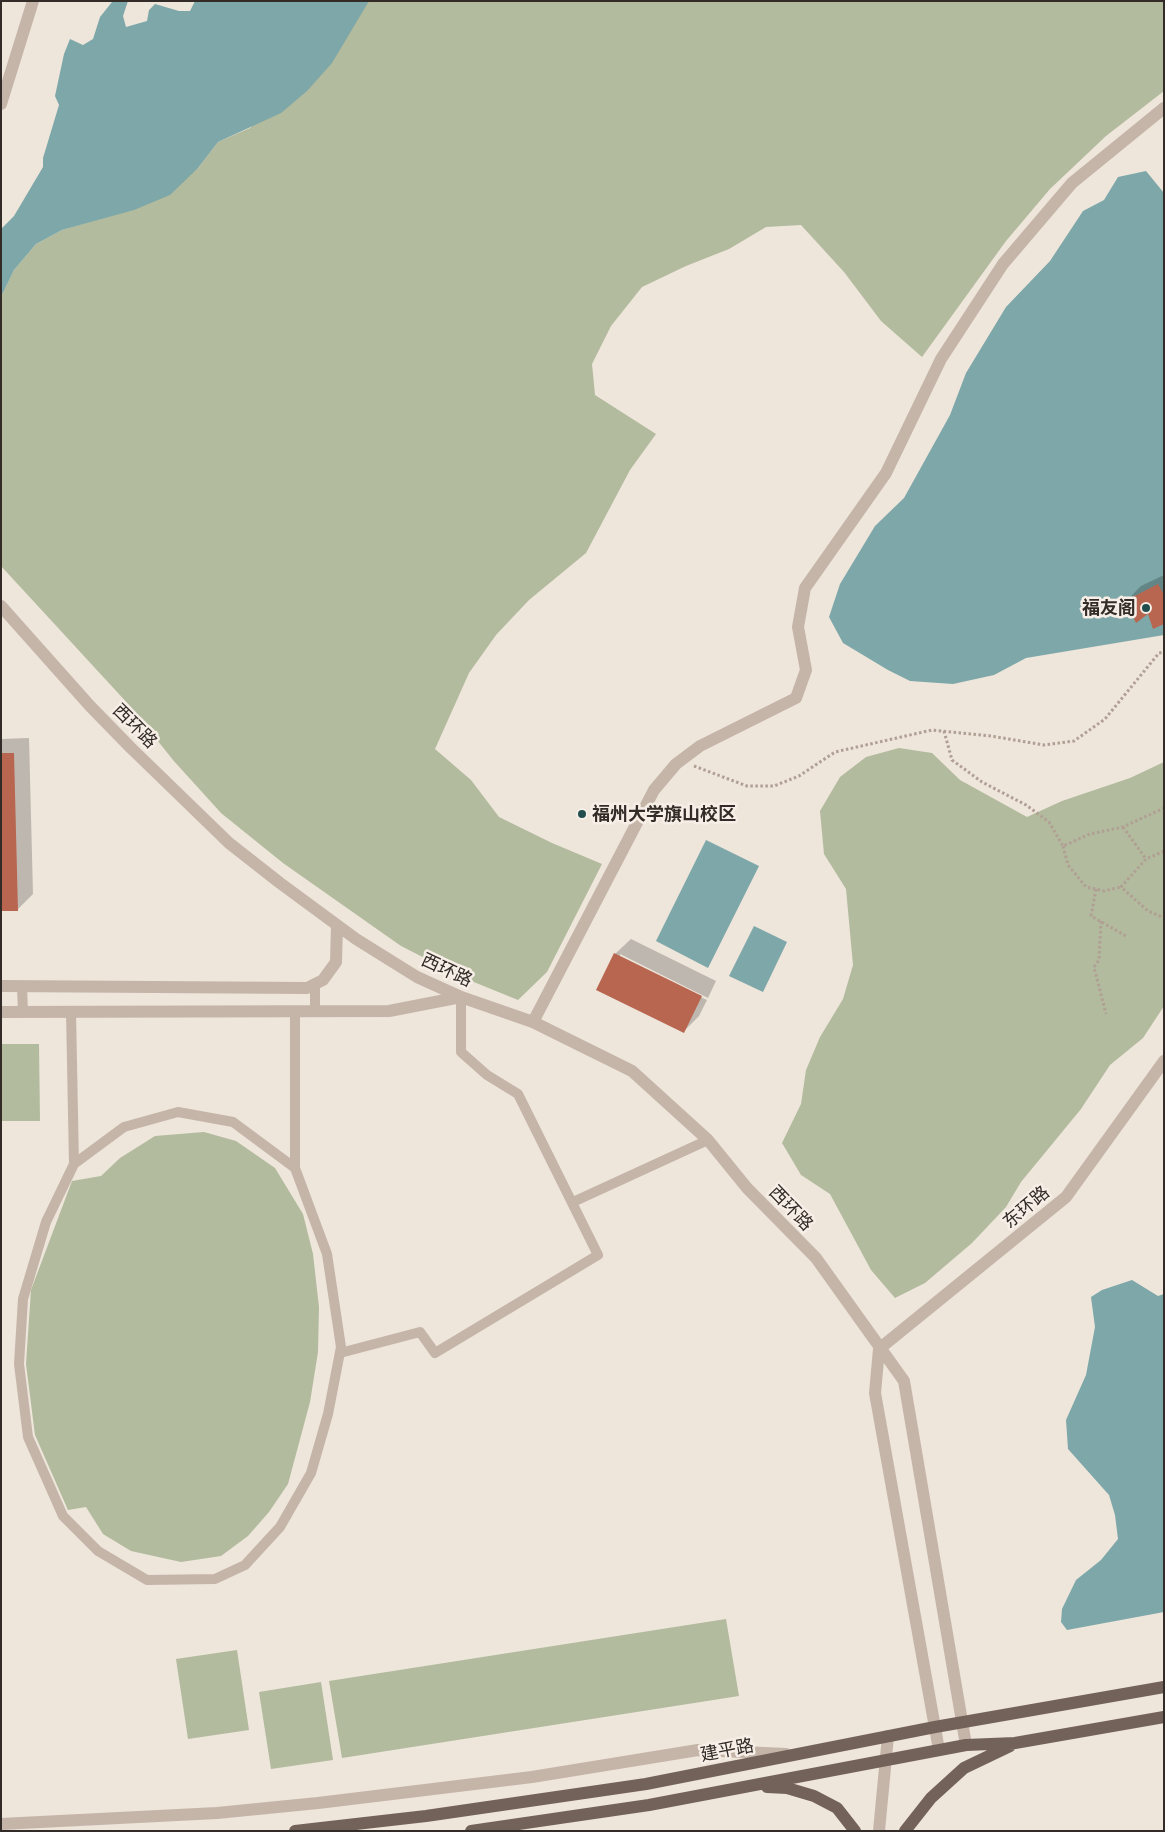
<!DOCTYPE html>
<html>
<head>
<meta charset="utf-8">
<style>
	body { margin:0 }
	#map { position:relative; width:1165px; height:1832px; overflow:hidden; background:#eee5db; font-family:Barlow,sans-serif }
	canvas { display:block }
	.frame { position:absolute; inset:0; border:2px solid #332b27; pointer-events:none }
</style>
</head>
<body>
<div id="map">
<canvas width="1165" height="1832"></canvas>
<div class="frame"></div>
</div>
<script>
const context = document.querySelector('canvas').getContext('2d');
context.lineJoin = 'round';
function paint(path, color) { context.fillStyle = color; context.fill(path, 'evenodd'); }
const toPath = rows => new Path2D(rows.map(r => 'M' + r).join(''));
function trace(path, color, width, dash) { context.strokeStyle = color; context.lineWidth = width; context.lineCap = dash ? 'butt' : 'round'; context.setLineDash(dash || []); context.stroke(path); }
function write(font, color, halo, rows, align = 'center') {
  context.font = font + ' Barlow,"Noto Sans SC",sans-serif'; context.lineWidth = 5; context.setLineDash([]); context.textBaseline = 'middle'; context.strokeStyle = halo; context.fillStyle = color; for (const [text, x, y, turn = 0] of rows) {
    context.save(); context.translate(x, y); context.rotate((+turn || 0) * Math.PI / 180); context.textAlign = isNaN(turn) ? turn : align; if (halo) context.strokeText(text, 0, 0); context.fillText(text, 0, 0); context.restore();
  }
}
const green = toPath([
	[369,1,1164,1,1164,91,1106,136,1050,189,1006,241,922,357,881,321,844,272,801,225,766,227,729,249,686,266,642,287,611,326,592,364,595,395,656,434,630,470,586,553,529,600,496,635,469,673,435,749,471,780,499,817,552,843,602,864,547,972,518,1000,464,978,401,946,283,863,221,813,173,760,130,706,1,566,1,297,14,270,36,244,62,230,128,211,198,168,218,142,250,128],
	[899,748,932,753,960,780,1027,817,1062,801,1130,778,1164,762,1164,1006,1143,1038,1110,1065,1081,1109,1021,1182,1006,1207,972,1243,925,1283,895,1298,871,1270,830,1194,801,1175,782,1143,801,1104,806,1070,820,1037,843,999,853,965,846,889,824,854,820,811,840,777,866,757],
	[1,1044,39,1044,40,1121,1,1121],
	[204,1132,236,1141,275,1168,303,1214,313,1254,319,1307,318,1352,310,1402,288,1484,269,1512,248,1536,221,1556,181,1562,131,1551,103,1534,86,1507,68,1510,35,1435,26,1364,31,1290,72,1181,101,1176,120,1158,155,1136],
	[726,1619,739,1696,342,1758,329,1681],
	[237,1650,249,1730,188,1739,176,1659],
	[321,1682,333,1760,271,1769,259,1692]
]);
const water = toPath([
	[128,1,123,16,126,27,147,21,149,10,155,4,179,11,190,11,195,1,369,1,332,63,307,91,281,113,218,142,198,168,170,195,134,210,62,230,36,244,14,270,1,297,1,229,14,216,43,167,43,158,59,105,55,96,64,54,70,39,83,45,93,39,100,17,112,2],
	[1146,171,1164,193,1164,635,1026,658,994,675,953,684,910,681,888,670,843,643,829,617,840,584,875,526,904,498,950,415,966,373,1006,307,1050,261,1083,211,1104,200,1118,177],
	[706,840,759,866,708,968,656,941],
	[754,926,787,942,763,992,729,976],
	[1132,1280,1158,1296,1164,1294,1164,1612,1067,1630,1061,1622,1062,1609,1076,1580,1101,1560,1118,1539,1115,1515,1109,1495,1068,1449,1066,1420,1086,1375,1095,1327,1091,1297,1102,1290]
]);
const shadow = toPath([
	[1164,575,1164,623,1126,601,1141,586],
	[29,738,33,894,17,910,1,910,1,739],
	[631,939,716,981,708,998,620,954,620,957,707,1000,699,1016,684,1031,615,954]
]);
const building = toPath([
	[1158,584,1164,595,1164,624,1153,629,1148,614,1136,623,1125,601],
	[1,753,14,753,18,911,1,911],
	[614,953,702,996,684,1033,596,990]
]);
const path = toPath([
	[944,731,952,760,982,782,1026,805,1049,822,1063,846,1090,834,1123,827,1164,808],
	[694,766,747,786,774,786,799,776,835,752,932,730,991,736,1044,745,1074,741,1105,719,1159,653,1164,652],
	[1123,827,1146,859],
	[1063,846,1068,865,1086,887,1104,891,1121,887],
	[1164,851,1146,859,1121,887,1148,911,1164,918],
	[1096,889,1091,916,1126,936],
	[1101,921,1099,960,1094,967,1106,1014]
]);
const service = toPath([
	[315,984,315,1012],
	[22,986,23,1012],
	[71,1012,74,1164,46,1222,23,1299,19,1364,28,1437,63,1516,98,1551,147,1580,215,1579,245,1565,280,1527,311,1473,328,1414,341,1347,327,1254,295,1168,295,1012],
	[74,1164,124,1127,178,1112,233,1122,295,1168],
	[573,1202,708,1140],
	[340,1353,420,1332,435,1353,598,1255,518,1094,487,1075,461,1052,461,997]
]);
const minor = toPath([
	[1,104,33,1],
	[1,606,90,706,131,748,229,843,280,883,356,939,417,977,461,997,533,1022,632,1071,708,1140,747,1188,816,1258,904,1381,966,1745],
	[1,986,307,988,323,980,336,962,337,925],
	[1,1012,389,1011,461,997],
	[533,1022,654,790,676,764,700,746,796,698,806,670,798,627,805,588,886,473,941,359,1003,264,1072,183,1164,108],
	[879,1349,1066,1197,1164,1061],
	[879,1349,875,1393,939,1750]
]);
const tertiary = toPath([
	[1,1824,217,1813,318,1803,532,1777,698,1750,786,1754],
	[879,1831,888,1736]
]);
const primary = toPath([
	[767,1787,787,1788,814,1796,837,1808,855,1831],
	[295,1831,426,1816,646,1784,935,1727,1164,1687],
	[471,1831,649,1805,966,1745,1015,1743,1164,1717],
	[905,1831,931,1798,964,1768,1010,1746]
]);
const markers = [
	[1146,608,5,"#224d4f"],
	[582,814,5,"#224d4f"]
];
const poiNames = [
	["福友阁",1136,608],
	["福州大学旗山校区",592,814,"left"]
];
const streetNames = [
	["西环路",135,726,45],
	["西环路",447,970,25],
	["东环路",1026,1207,-40],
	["西环路",791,1208,46],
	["建平路",727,1750,-11]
];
paint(green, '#b2bb9d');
paint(water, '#7da7a8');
paint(shadow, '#0003');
paint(building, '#b86650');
trace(path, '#b09f93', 3, [2.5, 2.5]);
trace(service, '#c5b5a8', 10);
trace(minor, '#c5b5a8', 12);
trace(tertiary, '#c5b5a8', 12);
trace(primary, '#73625a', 12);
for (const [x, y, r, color] of markers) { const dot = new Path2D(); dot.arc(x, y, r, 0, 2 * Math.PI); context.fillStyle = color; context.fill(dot); trace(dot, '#f7efe7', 2); }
write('bold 18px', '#332b27', '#f7efe7', poiNames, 'right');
write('18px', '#332b27', '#f7efe7', streetNames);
</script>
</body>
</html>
